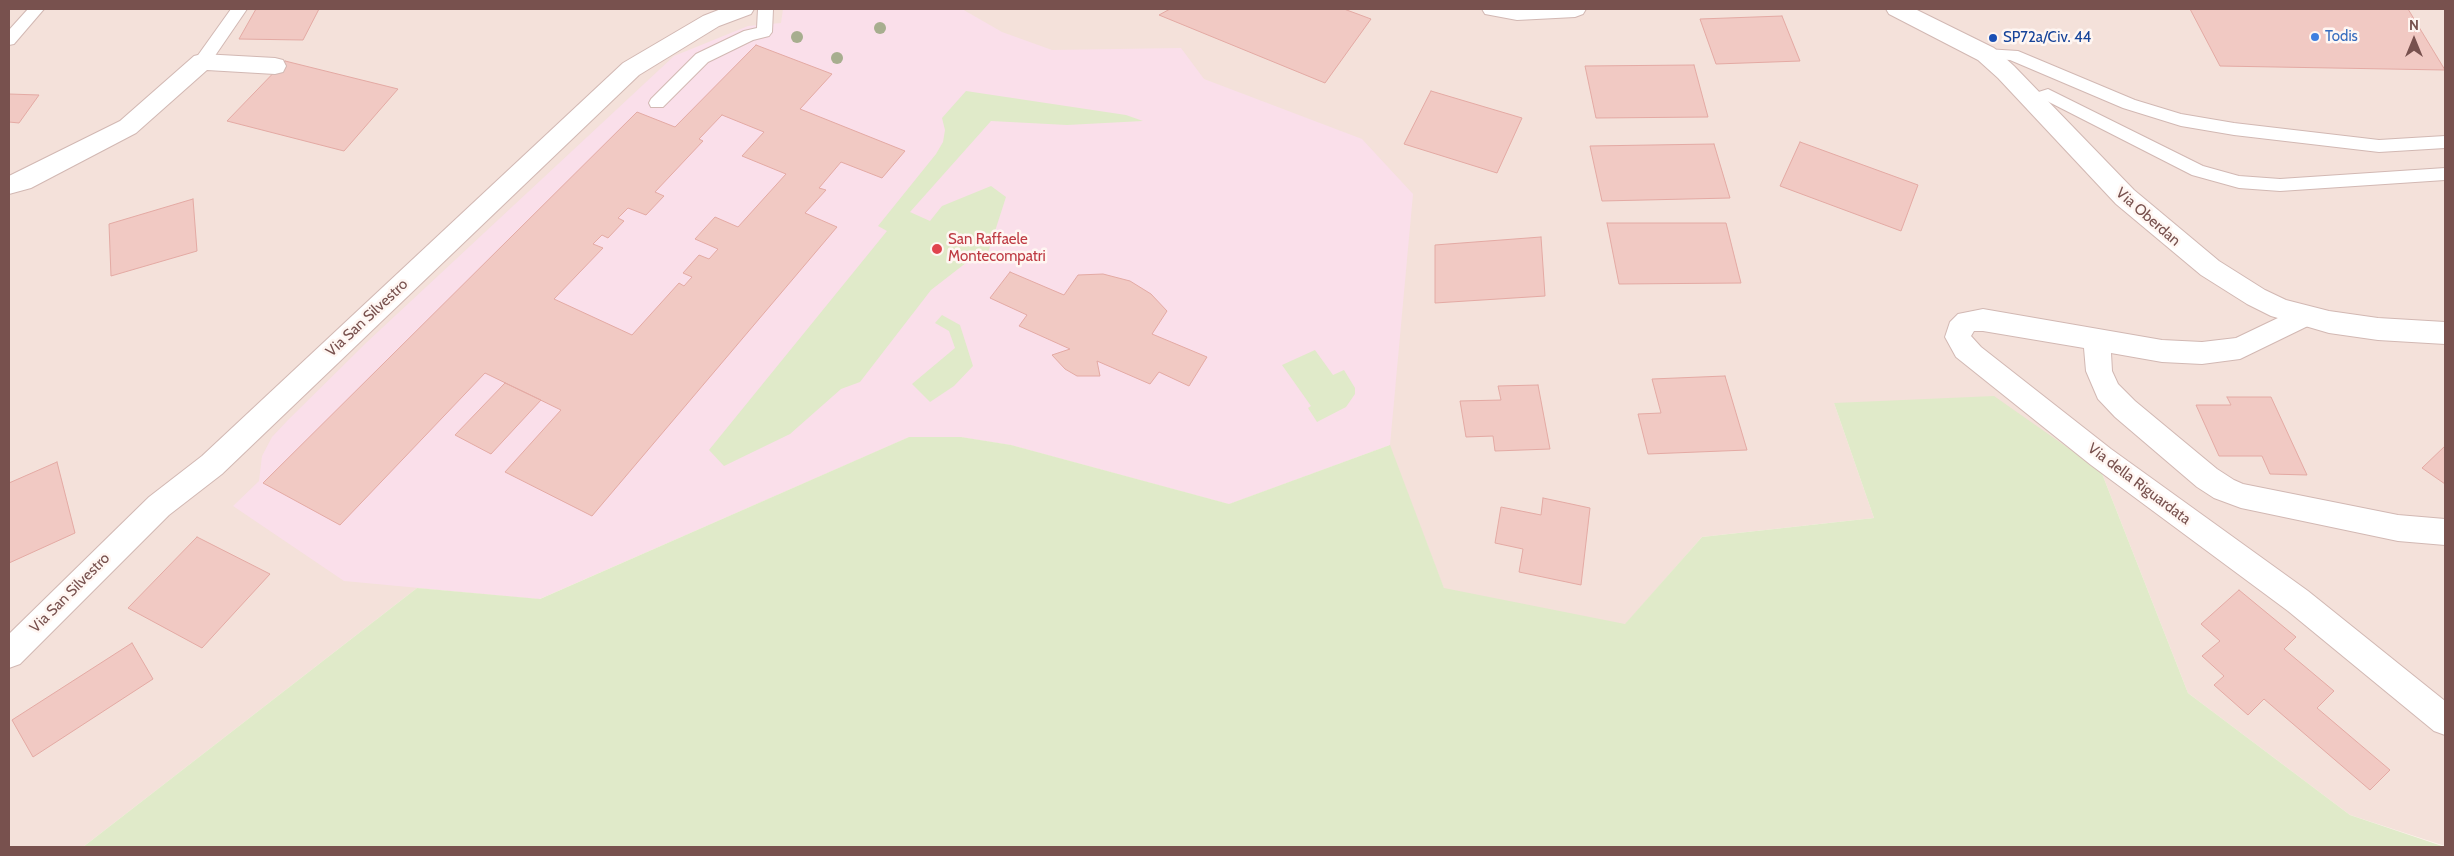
<!DOCTYPE html>
<html>
<head>
<meta charset="utf-8">
<style>
	body { margin:0 }
	#map { position:relative; width:2454px; height:856px; overflow:hidden; background:#fcf1eb; font-family:Cabin,sans-serif }
	canvas { display:block }
	.frame { position:absolute; inset:0; border:10px solid #78514e; pointer-events:none }
	.north { position:absolute; left:2389px; top:15px; width:50px; height:50px; -webkit-text-stroke:4px #fff6f2; paint-order:stroke; rotate:0deg; font-size:14px; font-weight:700; line-height:20px; text-align:center; color:#78514e }
	.north::after { content:''; display:block; margin:auto; width:18px; height:22px; background:#78514e; clip-path:polygon(50% 0,100% 100%,50% 72%,0 100%) }
</style>
</head>
<body>
<div id="map">
<canvas width="2454" height="856"></canvas>
<div class="frame"></div>
<div class="north">N</div>
</div>
<script>
const context = document.querySelector('canvas').getContext('2d');
context.lineJoin = 'round';
function paint(path, color) { context.fillStyle = color; context.fill(path, 'evenodd'); }
const toPath = rows => new Path2D(rows.map(r => 'M' + r).join(''));
function trace(path, color, width, dash) { context.strokeStyle = color; context.lineWidth = width; context.lineCap = dash ? 'butt' : 'round'; context.setLineDash(dash || []); context.stroke(path); }
function write(font, color, halo, rows, align = 'center') {
  context.font = font + ' Cabin,sans-serif'; context.lineWidth = 5; context.setLineDash([]); context.textBaseline = 'middle'; context.strokeStyle = halo; context.fillStyle = color; for (const [text, x, y, turn = 0] of rows) {
    context.save(); context.translate(x, y); context.rotate((+turn || 0) * Math.PI / 180); context.textAlign = isNaN(turn) ? turn : align; if (halo) context.strokeText(text, 0, 0); context.fillText(text, 0, 0); context.restore();
  }
}
const residential = toPath([
	[9,9,2445,9,2445,846,2350,815,2188,693,2101,471,1834,403,1874,518,1702,537,1625,625,1444,589,1389,445,1229,504,1011,445,961,437,909,437,539,599,417,588,83,847,9,847]
]);
const medical = toPath([
	[783,9,962,9,1002,32,1052,50,1181,48,1204,79,1362,139,1413,194,1390,445,1229,504,1011,445,961,437,909,437,539,599,344,581,233,506,259,481,262,456,272,437,288,420,367,342,674,56,748,26,781,23]
]);
const green = toPath([
	[966,91,1126,115,1143,121,1067,125,991,121,910,212,930,221,942,206,991,186,1006,197,986,259,971,259,931,290,860,382,841,389,790,434,724,466,709,450,887,231,878,226,936,154,943,142,945,130,942,118],
	[942,315,960,325,973,366,954,386,930,402,912,384,955,348,949,331,935,323],
	[1315,350,1333,375,1344,370,1355,388,1355,394,1346,407,1317,422,1308,408,1311,406,1282,365],
	[1994,396,2101,471,2188,693,2350,815,2445,847,83,847,417,588,540,599,909,437,961,437,1011,445,1229,504,1390,445,1444,588,1625,624,1702,537,1874,518,1834,403]
]);
const building = toPath([
	[256,9,319,9,303,40,239,39,256,9],
	[1170,9,1344,9,1371,19,1325,83,1159,15,1170,9],
	[2190,9,2408,9,2445,70,2220,66,2190,9],
	[1782,16,1800,61,1716,64,1700,19,1782,16],
	[756,45,832,74,800,109,905,151,882,178,841,162,819,188,826,190,805,213,837,227,592,516,505,472,561,410,485,373,340,525,263,483,637,112,675,127,756,45],
	[722,115,764,132,742,156,786,174,738,227,715,217,695,239,718,249,709,259,699,255,683,273,692,277,684,286,679,283,632,335,554,299,603,248,593,244,602,235,608,238,624,221,618,218,628,208,646,215,664,196,655,192,703,141,699,139,722,115],
	[285,61,398,89,344,151,227,121,285,61],
	[1694,65,1708,117,1596,118,1585,66,1694,65],
	[1431,91,1522,118,1497,173,1404,144,1431,91],
	[9,94,39,95,19,123,9,122,9,94],
	[1800,142,1918,185,1901,231,1780,186,1800,142],
	[1714,144,1730,198,1602,201,1590,146,1714,144],
	[193,199,197,251,111,276,109,224,193,199],
	[1607,223,1726,223,1741,283,1619,284,1607,223],
	[1541,237,1545,296,1435,303,1435,245,1541,237],
	[1010,272,1064,295,1078,275,1103,274,1130,281,1151,294,1167,311,1152,334,1207,357,1189,386,1159,372,1150,384,1097,361,1100,376,1077,376,1065,369,1052,355,1070,349,1019,326,1027,315,990,298,1010,272],
	[1725,376,1747,450,1648,454,1638,414,1661,413,1652,379,1725,376],
	[505,383,541,400,491,454,455,435,505,383],
	[1538,385,1550,449,1495,451,1493,436,1466,437,1460,401,1501,400,1498,386,1538,385],
	[2227,397,2271,397,2307,475,2270,474,2262,456,2219,456,2196,405,2231,405,2227,397],
	[2445,446,2445,484,2422,468,2445,446],
	[57,462,75,533,9,563,9,483,57,462],
	[1543,498,1590,508,1581,585,1519,572,1523,549,1495,543,1501,507,1541,515,1543,498],
	[197,537,270,574,202,648,128,608,197,537],
	[2239,590,2296,637,2284,649,2334,691,2317,708,2390,770,2370,790,2264,699,2248,715,2214,685,2224,676,2202,656,2220,641,2201,624,2239,590],
	[132,643,153,679,33,757,12,720,132,643]
]);
const service = toPath([
	[28,9,44,9,14,44,9,45,9,30,28,9],
	[231,9,247,9,208,66,196,66,194,62,196,58,231,9],
	[758,9,773,9,772,32,769,36,753,40,708,62,663,107,651,107,649,103,651,99,696,54,744,31,757,28,758,9],
	[1986,49,2018,51,2135,100,2181,114,2234,123,2379,140,2445,136,2445,148,2379,152,2234,135,2181,126,2123,108,2010,60,1981,58,1978,54,1981,50,1986,49],
	[2048,89,2203,166,2239,176,2280,179,2445,168,2445,180,2280,191,2239,188,2192,175,2047,101,2032,106,2026,104,2024,100,2026,96,2048,89]
]);
const minor = toPath([
	[721,9,754,9,751,14,719,26,639,75,222,474,169,515,20,664,9,668,9,634,149,497,202,456,623,63,703,16,721,9],
	[202,54,275,58,283,60,286,66,283,72,275,74,207,70,136,133,31,188,9,194,9,176,120,121,194,56,202,54],
	[2303,306,2312,310,2316,317,2312,324,2240,359,2202,364,2162,362,2111,353,2112,371,2118,384,2135,401,2217,469,2234,480,2243,484,2398,515,2445,519,2445,545,2398,541,2241,508,2214,498,2197,487,2115,417,2098,399,2086,371,2084,348,1983,331,1974,331,1971,336,1981,347,2111,449,2308,591,2445,701,2445,735,2434,731,2288,611,2091,465,1956,357,1945,337,1950,322,1958,314,1983,309,2162,340,2202,342,2236,338,2303,306]
]);
const tertiary = toPath([
	[1482,9,1586,9,1583,14,1575,17,1517,20,1485,14,1482,9],
	[1886,9,1915,9,1994,48,2014,66,2134,190,2219,261,2265,290,2286,300,2329,311,2378,318,2445,322,2445,344,2378,340,2329,333,2271,316,2247,304,2201,275,2116,204,1998,78,1978,60,1889,14,1886,9]
]);
const trees = [
	[880,28],
	[797,37],
	[837,58]
];
const markers = [
	[2315,37,5,"#3f7fe0"],
	[1993,38,5,"#1a4fb4"],
	[937,249,6,"#e0444e"]
];
const shopNames = [
	["Todis",2325,37]
];
const transitNames = [
	["SP72a/Civ. 44",2003,38]
];
const streetNames = [
	["Via Oberdan",2148,217,41],
	["Via San Silvestro",367,318,-43],
	["Via della Riguardata",2139,484,37],
	["Via San Silvestro",70,593,-45]
];
const healthNames = [
	["San Raffaele",948,240],
	["Montecompatri",948,257]
];
paint(residential, '#f4e1da');
paint(medical, '#fadfea');
paint(green, '#e0eac9');
paint(building, '#f1c9c3');
trace(building, '#e4aaa4', 1);
trace(service, '#d2b8b3', 2);
trace(minor, '#d2b8b3', 2);
trace(tertiary, '#d2b8b3', 2);
paint(service, '#fff');
paint(minor, '#fff');
paint(tertiary, '#fff');
context.fillStyle = '#a7ae8f';
for (const [x, y] of trees) { context.beginPath(); context.arc(x, y, 6, 0, 2 * Math.PI); context.fill(); }
for (const [x, y, r, color] of markers) { const dot = new Path2D(); dot.arc(x, y, r, 0, 2 * Math.PI); context.fillStyle = color; context.fill(dot); trace(dot, '#fff6f2', 2); }
write('15px', '#366cbe', '#fff6f2', shopNames, 'left');
write('15px', '#164399', '#fff6f2', transitNames, 'left');
write('15px', '#78514e', '#fff6f2', streetNames);
write('15px', '#be3a42', '#fff6f2', healthNames, 'left');
</script>
</body>
</html>
